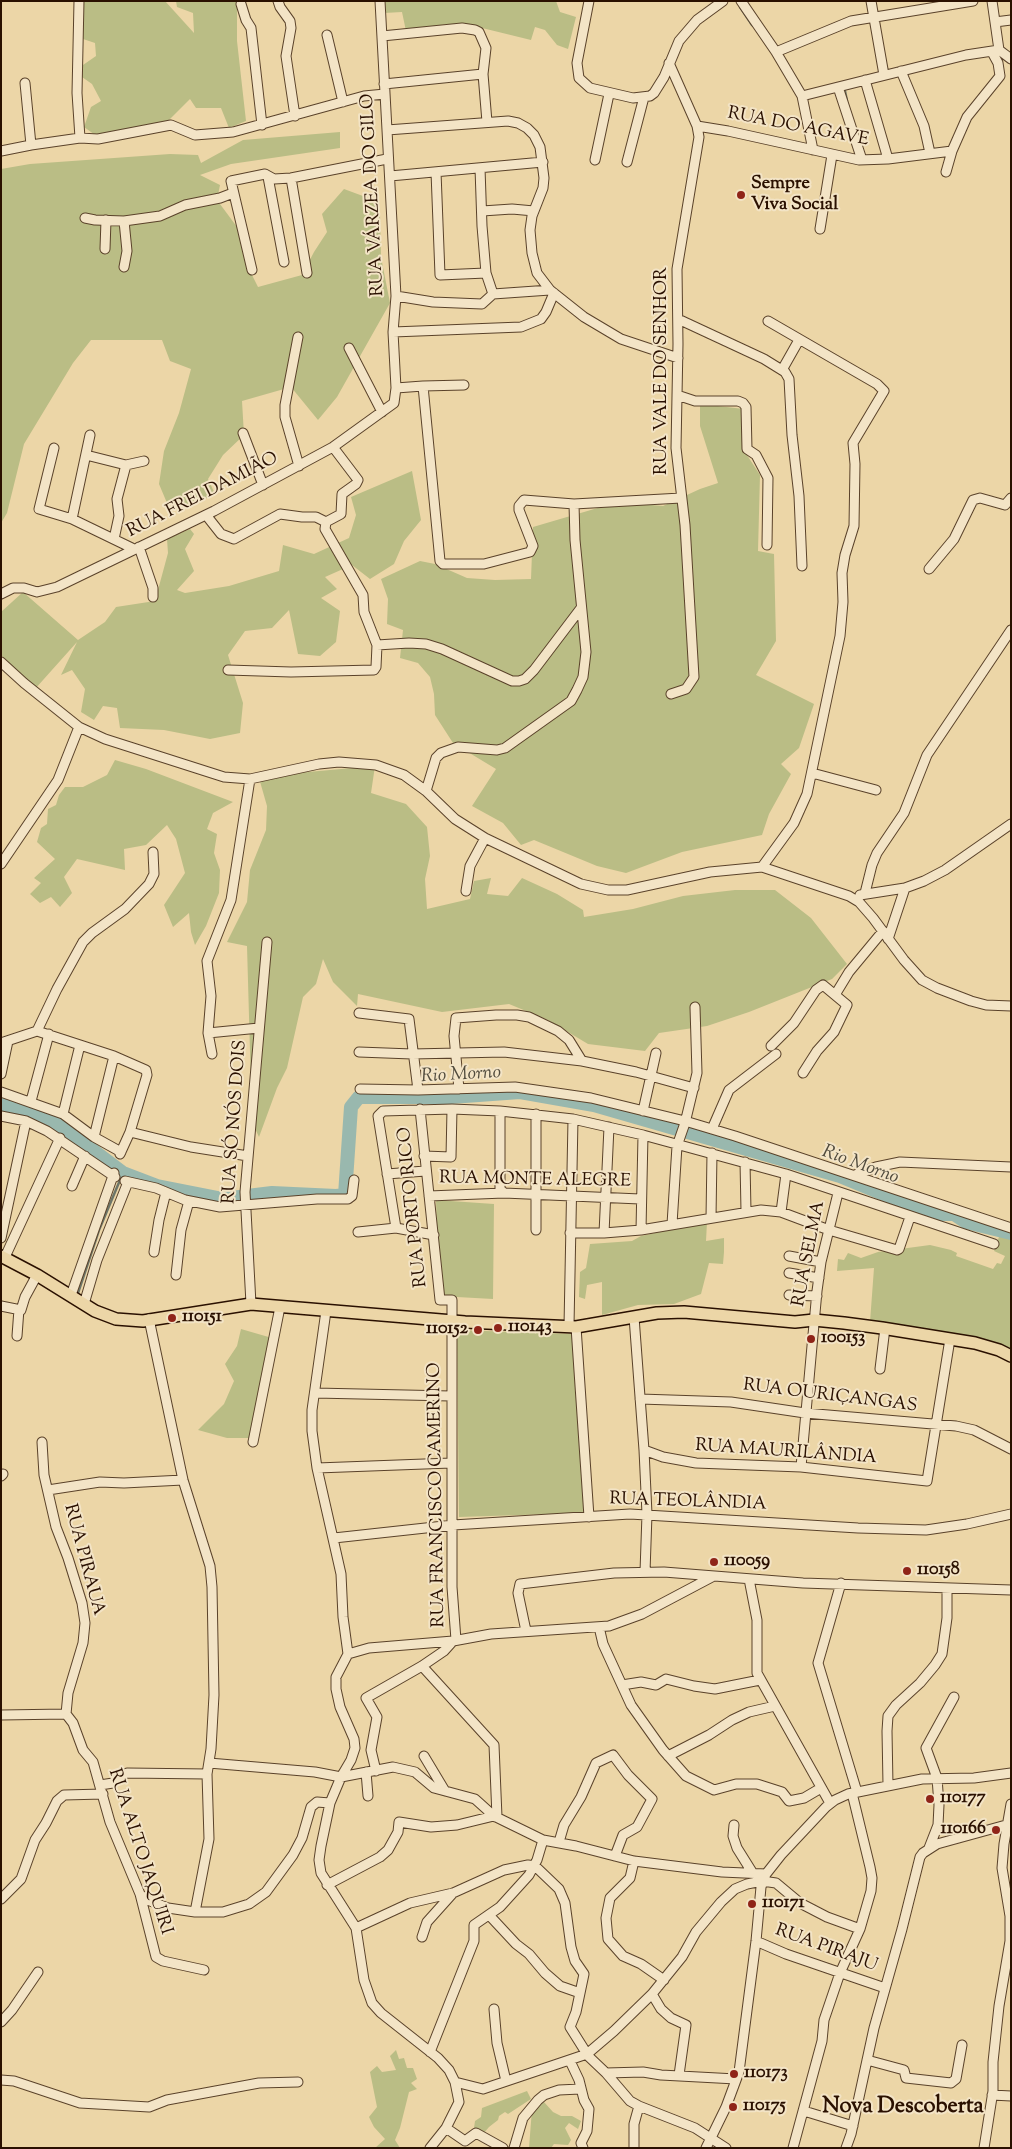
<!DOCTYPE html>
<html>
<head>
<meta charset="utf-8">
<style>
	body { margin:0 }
	#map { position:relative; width:1012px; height:2149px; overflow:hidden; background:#ecd6a7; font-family:"Sorts Mill Goudy",serif }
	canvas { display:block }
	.frame { position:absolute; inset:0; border:2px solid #2a1000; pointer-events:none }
</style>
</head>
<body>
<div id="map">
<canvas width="1012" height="2149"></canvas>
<div class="frame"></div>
</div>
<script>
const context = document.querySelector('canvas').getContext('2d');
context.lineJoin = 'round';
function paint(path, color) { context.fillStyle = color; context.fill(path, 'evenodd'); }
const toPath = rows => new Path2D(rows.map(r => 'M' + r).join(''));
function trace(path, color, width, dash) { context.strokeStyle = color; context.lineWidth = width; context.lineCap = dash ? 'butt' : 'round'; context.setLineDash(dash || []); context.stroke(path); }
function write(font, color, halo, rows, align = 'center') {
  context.font = font + ' "Sorts Mill Goudy",serif'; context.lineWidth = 4; context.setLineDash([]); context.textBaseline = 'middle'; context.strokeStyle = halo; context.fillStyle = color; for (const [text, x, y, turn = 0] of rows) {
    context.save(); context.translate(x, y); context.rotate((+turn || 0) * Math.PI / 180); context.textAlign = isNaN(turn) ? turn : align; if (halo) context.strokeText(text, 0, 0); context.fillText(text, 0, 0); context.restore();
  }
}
const green = toPath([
	[82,1,165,1,194,33,193,13,177,7,176,1,237,1,237,41,246,121,229,128,221,108,196,108,190,99,165,124,98,137,84,127,91,107,101,101,92,84,82,77,83,65,96,56,95,43,83,39],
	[383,1,556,1,560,12,576,17,568,49,557,45,545,30,535,27,531,40,474,26,447,24,406,31,402,12,384,13],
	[340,132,340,148,231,164,200,175,220,185,217,200,240,231,249,269,258,287,302,275,314,252,327,232,322,214,344,189,371,199,380,215,381,257,390,303,337,397,318,420,291,387,242,401,244,435,223,455,208,479,215,494,185,509,167,503,159,484,164,451,179,413,191,369,170,361,162,340,91,340,73,363,24,444,7,513,1,523,1,169,30,164,170,154,198,155,201,163,243,140],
	[700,404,744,409,745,452,760,475,758,551,774,554,776,641,756,675,814,704,799,748,781,764,791,774,769,814,762,835,682,852,626,873,597,866,534,840,521,845,503,823,472,806,496,769,453,743,435,715,434,694,430,677,418,663,400,658,403,630,387,624,388,599,381,579,420,561,435,564,467,578,495,580,531,579,533,527,618,502,663,506,700,489,718,483,700,426],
	[412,471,421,520,404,541,394,564,370,579,352,565,325,577,337,589,321,598,340,611,336,642,320,656,298,654,289,610,272,628,245,631,228,655,243,703,240,733,210,739,164,730,120,728,117,708,103,706,94,720,81,712,85,689,72,670,61,675,77,642,35,689,1,655,1,612,23,592,78,640,105,622,116,607,155,601,168,553,167,539,190,529,194,534,185,549,194,571,177,590,185,593,229,586,279,571,283,545,314,554,349,538,356,515,351,497],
	[115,760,146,769,233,802,213,813,207,829,217,834,214,853,220,870,219,893,206,926,195,945,191,932,189,913,173,927,164,905,185,873,176,839,167,825,146,845,124,849,125,870,77,859,64,877,72,893,60,907,51,897,40,903,30,894,41,883,34,878,55,859,37,842,41,828,47,824,48,809,56,805,59,795,65,787,83,787,107,775],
	[375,766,371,793,406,804,427,827,430,856,425,879,427,909,470,899,474,881,491,878,487,894,508,896,522,878,557,894,583,910,584,917,633,909,683,896,735,890,775,890,811,918,847,964,832,979,749,1012,707,1026,659,1033,645,1051,588,1044,548,1020,509,1004,442,1012,358,994,357,1006,333,982,323,959,316,984,303,997,287,1068,277,1088,259,1137,252,1122,247,946,227,942,247,902,250,870,266,830,267,806,259,778,274,775],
	[436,1200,494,1204,493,1299,439,1296],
	[707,1222,706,1241,724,1238,724,1252,723,1264,709,1263,701,1294,674,1304,638,1305,602,1315,602,1282,587,1285,585,1299,579,1297,580,1272,586,1268,590,1244,632,1241,641,1236],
	[1000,1234,1011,1237,1011,1350,987,1340,870,1322,874,1268,837,1271,838,1259,844,1260,848,1253,861,1258,878,1252,930,1245,951,1250,957,1253,956,1256,993,1269,997,1263,1001,1264,1005,1256,994,1251],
	[241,1329,272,1338,251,1438,227,1438,198,1430,224,1404,234,1381,225,1364,237,1346],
	[457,1330,572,1334,584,1513,459,1517],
	[396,2050,399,2059,404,2058,407,2068,413,2068,417,2079,411,2083,417,2089,409,2092,400,2128,395,2140,400,2148,375,2148,385,2139,374,2127,369,2117,377,2107,370,2072,377,2066,382,2072,396,2070,390,2056],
	[527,2091,531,2099,508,2114,505,2112,499,2116,498,2120,489,2127,483,2134,474,2128,475,2121,481,2117,482,2108],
	[544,2102,553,2112,561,2116,572,2116,581,2121,578,2129,569,2123,565,2128,571,2140,568,2145,554,2144,551,2148,529,2148,532,2109,538,2103]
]);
const stream = toPath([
	[740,7,752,25],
	[845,91,847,101],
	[78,1293,99,1230,123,1173]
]);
const river = toPath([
	[1,1105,46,1117,65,1129,123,1173,157,1186,223,1199,272,1193,336,1196,345,1195,351,1107,359,1097,451,1097,520,1092,594,1105,840,1176,932,1214,954,1214,966,1222,1011,1233]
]);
const minor = toPath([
	[79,1,77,93,80,138],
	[278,1,280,7,290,21,291,28,286,56,295,116],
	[589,1,577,63,579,78,590,88,633,98,650,96,654,93,664,77,679,41,697,20,723,1],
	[741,1,776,52,802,96,813,150],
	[871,1,884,75],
	[992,1,999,50],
	[241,4,246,20,251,28,262,125],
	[995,22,1011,20],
	[327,35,343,102],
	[382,36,462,28,475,30,479,32,486,48,483,74,487,122],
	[999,50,1011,59],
	[776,52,851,21,973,1],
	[669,63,697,126,699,137,677,269,678,344,676,448,685,525,694,677,686,689,671,694],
	[901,71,924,126,930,153],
	[865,80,888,159],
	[25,83,31,145],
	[384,84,483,74],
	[838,87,862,160],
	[802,96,966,55,999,50],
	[697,126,728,131,859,160,888,159,952,151],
	[387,130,508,121,518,123,527,128,534,135,540,147,544,178,543,188,532,216,530,230,532,253,537,273,550,290,584,317,621,339,678,358],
	[1,151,31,145,80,138,98,139,171,125,195,135,233,132,364,96,385,94],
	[595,160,609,94],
	[627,162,644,97],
	[480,168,482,226,486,273,493,294],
	[436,172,440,275,486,273],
	[946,172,952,151,967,117,1000,76,998,63,992,52],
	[390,176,543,162],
	[268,177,284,262],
	[291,178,307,273],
	[482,211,512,209,534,211],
	[85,218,95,220,124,221,160,216,185,205,220,198,233,193],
	[124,221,127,251,124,267],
	[820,229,832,155],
	[105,249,106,220],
	[252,270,231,181,265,174,274,179,291,178,387,159],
	[396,296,433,302,482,304,493,294,550,290],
	[678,319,764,359,785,372,789,379,792,435,799,496,802,566],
	[393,332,521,327,541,319,546,312,554,293],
	[298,337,285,405,285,417,299,466],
	[349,348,382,412],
	[782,370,799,340],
	[423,386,464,385],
	[396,388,423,386,440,561,443,564,484,564,530,552,533,546,519,510,519,506,524,500,574,504,681,498],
	[677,395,695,401,738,401,743,403,746,407,747,449,756,455,768,478,767,545],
	[243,433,263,485],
	[54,448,39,509,72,519,134,549],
	[86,455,126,465,144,461],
	[206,515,221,534,234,539,280,514,302,517,316,517,326,522],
	[72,519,90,435],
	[114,539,119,516,117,499,126,465],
	[139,547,153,588,153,597],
	[929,569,954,539,973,500,980,498,1005,505,1011,498],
	[1,594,13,588,24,588,37,592,57,587,214,511,333,447,394,403,396,388,393,332,396,296,380,1],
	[377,645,409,643,426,644,442,649,512,681,519,681,525,679,534,670,581,608],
	[1,662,24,683,79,727,105,739,224,777,250,779,319,764,339,762,376,765,404,775,426,791,455,819,485,838,581,884,608,890,627,890,710,872,762,867,849,896,859,902,873,918,904,960,922,980,937,988,971,1001,986,1005,1011,1006],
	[228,670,291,672,374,670,376,667,377,645,364,612,363,595,325,529,326,522,341,514,342,494,356,484,358,480,333,447],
	[812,773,876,790],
	[426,791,436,758,441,753,458,747,497,750,505,748,571,701,577,690,583,677,586,652,575,540,574,504],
	[1,864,58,780,79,727],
	[762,867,794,823,807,794,840,636,843,602,842,573,845,555,854,526,855,464,853,443,884,391,877,384,768,321],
	[466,891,470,866,485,838],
	[865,893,872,865,877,853,904,813,927,755,1011,630],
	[860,895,905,888,924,881,945,870,1011,824],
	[888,939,905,888],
	[835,995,849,972,883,931],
	[359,1013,409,1019,418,1090],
	[37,1031,57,989,83,942,92,933,125,909,149,884,154,874,153,852],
	[208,1033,259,1028],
	[1,1043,37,1031,114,1056,146,1070,147,1075,130,1132,120,1154],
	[771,1046,794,1023,816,990,823,985,847,1005,834,1032,817,1051,803,1073],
	[359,1052,412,1054,504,1052,582,1061,636,1072,694,1088],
	[212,1054,208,1033,211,996,207,961,231,900,250,779],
	[1,1074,8,1041],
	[360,1089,418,1090,515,1087,591,1098,685,1121,735,1136,1011,1228],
	[459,1089,454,1036,456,1018,496,1015,517,1015,529,1017,558,1031,569,1040,582,1061],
	[1,1092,63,1114,94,1137,121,1152],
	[31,1101,49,1034],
	[420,1109,440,1300,452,1300,452,1587,456,1640],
	[500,1111,500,1189,504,1193],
	[643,1111,656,1053],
	[63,1114,80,1045],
	[1,1116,26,1121,47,1131,115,1177],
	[712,1129,729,1090,776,1054],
	[130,1132,191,1147,248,1156],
	[94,1137,114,1056],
	[424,1156,451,1157,452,1109],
	[745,1162,746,1211],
	[387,1174,425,1171],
	[855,1175,876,1167,900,1162,1011,1167],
	[125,1181,156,1188,185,1200,220,1207,317,1199,348,1199,352,1196,354,1180],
	[72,1186,85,1156],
	[429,1196,504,1193,640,1199],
	[781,1212,786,1174],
	[711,1218,712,1153],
	[672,1224,677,1146,685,1123,697,1073,695,1007],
	[396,1228,378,1116,383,1111,452,1109,500,1111,573,1119,643,1135,786,1174,994,1244],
	[536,1230,536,1114],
	[641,1230,643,1135],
	[358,1232,396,1228,434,1235],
	[570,1233,604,1233,641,1230,761,1210,781,1212,829,1230,897,1250,899,1249,910,1217],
	[604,1233,609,1127],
	[1,1238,26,1121],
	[154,1252,159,1220,166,1192],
	[789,1256,821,1262],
	[5,1257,60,1138],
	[789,1273,819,1278],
	[176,1275,181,1230,189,1201],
	[71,1295,114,1173],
	[789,1295,817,1296],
	[84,1304,97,1260,128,1182],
	[251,1304,245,1192,267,942],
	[1,1306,21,1310,25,1297,37,1275],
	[326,1311,312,1410,312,1431,317,1468,341,1574,343,1617,348,1654],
	[634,1317,644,1450,647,1514,645,1572],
	[149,1319,183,1480,210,1566,212,1587,214,1695,211,1749,207,1774,209,1839,195,1912],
	[569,1326,573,1119],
	[576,1327,589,1517],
	[17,1336,19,1309],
	[880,1369,885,1328],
	[315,1393,451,1396],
	[640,1399,731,1402,805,1413,956,1426,974,1430,1011,1449],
	[42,1442,44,1475,56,1527,68,1558,82,1603,85,1623,83,1643,68,1693,66,1714],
	[253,1442,280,1307],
	[644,1450,663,1457,696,1463,801,1467,927,1481,950,1339],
	[801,1467,817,1291,821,1262,838,1193],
	[317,1468,451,1463],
	[1,1476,3,1474],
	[48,1490,100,1482,124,1483,183,1480],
	[334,1538,453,1525,630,1514,858,1528,926,1530,967,1524,1011,1514],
	[749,1579,757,1620,757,1673,830,1803],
	[841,1583,818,1663,857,1792],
	[599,1627,603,1644,631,1705,663,1750,686,1776,714,1790,736,1784,757,1784,782,1792,789,1801,804,1798,821,1788],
	[526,1631,518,1593,520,1584,614,1573,664,1572,803,1583,1011,1590],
	[348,1654,336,1677,336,1689,340,1707,354,1739,355,1748,351,1760,341,1777,330,1803,321,1846,319,1860,321,1873,356,1928,364,1980,372,2003,381,2013,438,2058,449,2070,455,2082,459,2102,446,2128,430,2148],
	[348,1654,369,1648,453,1641,491,1634,609,1626,642,1614,712,1577],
	[422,1666,494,1745,497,1817],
	[622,1685,641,1682,656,1685,666,1679,694,1686,715,1689,760,1680],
	[66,1714,73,1723,83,1750,93,1762,110,1822,140,1894,156,1957,163,1961,204,1970],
	[1,1715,66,1714],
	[424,1756,445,1791],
	[668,1756,709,1735,732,1720,749,1712,775,1706],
	[209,1763,315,1772,341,1777,393,1767,415,1772,434,1788,475,1799,495,1817],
	[376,1771,371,1750,377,1717,366,1698,422,1666,444,1651,453,1641],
	[366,1772,368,1796],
	[100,1785,113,1783,116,1778,127,1773,207,1774],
	[888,1785,887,1731,888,1716,896,1705,920,1683,935,1665,942,1654,947,1618,947,1589],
	[734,1825,733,1836,737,1848,752,1872],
	[559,1842,564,1825,581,1797,596,1763,613,1755,628,1775,652,1799,637,1827,623,1835,615,1856],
	[929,1848,938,1825,939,1805,937,1778,926,1748,954,1697],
	[634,1861,630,1878,610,1898,606,1918,608,1939,623,1956,641,1964,664,1980],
	[327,1885,380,1857,388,1850,398,1832,399,1822,431,1827,457,1825,494,1816,543,1840,576,1846,634,1861,722,1872,766,1874],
	[140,1894,145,1899,168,1908,195,1912,223,1912,249,1904,266,1892,293,1855,302,1838,311,1807,317,1802,330,1803],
	[1,1899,21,1879,35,1840,46,1823,57,1801,64,1795,103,1794],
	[489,1915,516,1944,529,1954,545,1973,560,1986,580,1993],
	[356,1928,410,1903,453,1893,504,1870,528,1865,535,1866,559,1889,565,1903,571,1947,575,1961,584,1974,576,2012,570,2027,587,2054],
	[422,1937,427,1922,453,1893],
	[756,1941,786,1954,885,1988],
	[652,1994,661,2009,671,2018,686,2025,679,2075],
	[494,2009,497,2043,506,2081],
	[1,2022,12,2010,38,1972],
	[430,2052,474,1941,474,1925,500,1907,529,1875,537,1860,543,1840],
	[586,2054,606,2073,643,2072,661,2075,736,2079],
	[867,2060,904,2070,906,2078,951,2083,956,2079,962,2045],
	[570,2061,579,2080,584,2100,589,2109,587,2131,581,2143,583,2148],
	[606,2073,630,2101,639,2106,695,2128,726,2148],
	[1,2080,14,2081,80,2103,149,2107,167,2100,259,2083,298,2082],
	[455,2082,483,2089,587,2054,614,2031,652,1994,682,1957,696,1932,721,1902,735,1889,747,1884,762,1881,776,1883,800,1903,827,1917,860,1929],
	[992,2095,1011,2096],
	[804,2111,853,2126],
	[446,2128,465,2141,476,2133,503,2148],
	[514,2148,523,2118,538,2100,544,2095,559,2090,580,2089],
	[634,2148,634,2124,639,2106],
	[706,2148,726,2107,739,2072,756,1941,761,1887,766,1874,781,1855,826,1807,835,1800,848,1794,922,1779,974,1778,1011,1773],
	[793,2148,822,2041,824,2020,840,1973,860,1929,871,1891,872,1878,870,1867,852,1793],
	[846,2148,851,2134,874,2028,902,1929,920,1857,923,1853,937,1844,1006,1825],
	[984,2148,993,2091,993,2062,999,2006,1010,1941,1010,1916,1002,1868,1004,1844,1011,1804]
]);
const major = toPath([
	[1,1256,37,1275,95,1311,116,1319,143,1321,251,1304,465,1322,576,1327,657,1313,684,1312,795,1322,814,1320,844,1323,882,1328,975,1343,999,1350,1011,1356]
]);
const markers = [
	[741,195,5,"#8f2418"],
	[172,1318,5,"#8f2418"],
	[498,1328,5,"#8f2418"],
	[478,1330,5,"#8f2418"],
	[811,1339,5,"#8f2418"],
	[714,1562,5,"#8f2418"],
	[907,1571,5,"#8f2418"],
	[930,1799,5,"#8f2418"],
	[996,1830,5,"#8f2418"],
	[752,1904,5,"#8f2418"],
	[734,2074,5,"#8f2418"],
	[733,2107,5,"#8f2418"]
];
const streetNames = [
	["RUA DO AGAVE",798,128,11],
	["RUA VÁRZEA DO GILO",374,195,-93],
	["RUA VALE DO SENHOR",663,371,-90],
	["RUA FREI DAMIÃO",203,496,-27],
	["RUA SÓ NÓS DOIS",236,1122,-86],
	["RUA MONTE ALEGRE",535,1181,1],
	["RUA PORTO RICO",414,1207,-96],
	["RUA SELMA",810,1254,-79],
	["RUA OURIÇANGAS",830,1397,7],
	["RUA MAURILÂNDIA",786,1453,4],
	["RUA FRANCISCO CAMERINO",438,1495,-91],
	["RUA TEOLÂNDIA",688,1503,2],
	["RUA PIRAUA",83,1560,75],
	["RUA ALTO JAQUIRI",139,1852,72],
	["RUA PIRAJU",826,1949,20]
];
const poiNames = [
	["Sempre",751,185],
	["Viva Social",751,206],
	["110151",182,1318],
	["110143",508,1328],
	["110152",468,1330,"right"],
	["100153",821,1339],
	["110059",724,1562],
	["110158",917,1571],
	["110177",940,1799],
	["110166",986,1830,"right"],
	["110171",762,1904],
	["110173",744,2074],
	["110175",743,2107]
];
const waterNames = [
	["Rio Morno",461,1076,-3],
	["Rio Morno",860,1166,20]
];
const districtNames = [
	["Nova Descoberta",903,2108]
];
paint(green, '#babd85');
trace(stream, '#6d7568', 2.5);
trace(river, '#99b8ae', 14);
trace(minor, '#5a422a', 11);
trace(major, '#2a1000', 14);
trace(minor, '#f3e4c6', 9);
trace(major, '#ecd6a7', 11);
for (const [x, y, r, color] of markers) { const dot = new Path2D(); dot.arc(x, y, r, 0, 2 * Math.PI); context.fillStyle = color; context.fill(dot); trace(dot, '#f3e4c6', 2); }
write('18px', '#2a1000', '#f3e4c6', streetNames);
write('bold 18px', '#2a1000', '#f3e4c6', poiNames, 'left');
write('italic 19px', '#514b3d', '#f3e4c6', waterNames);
write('bold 22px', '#2a1000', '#f3e4c6', districtNames);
</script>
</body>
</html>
